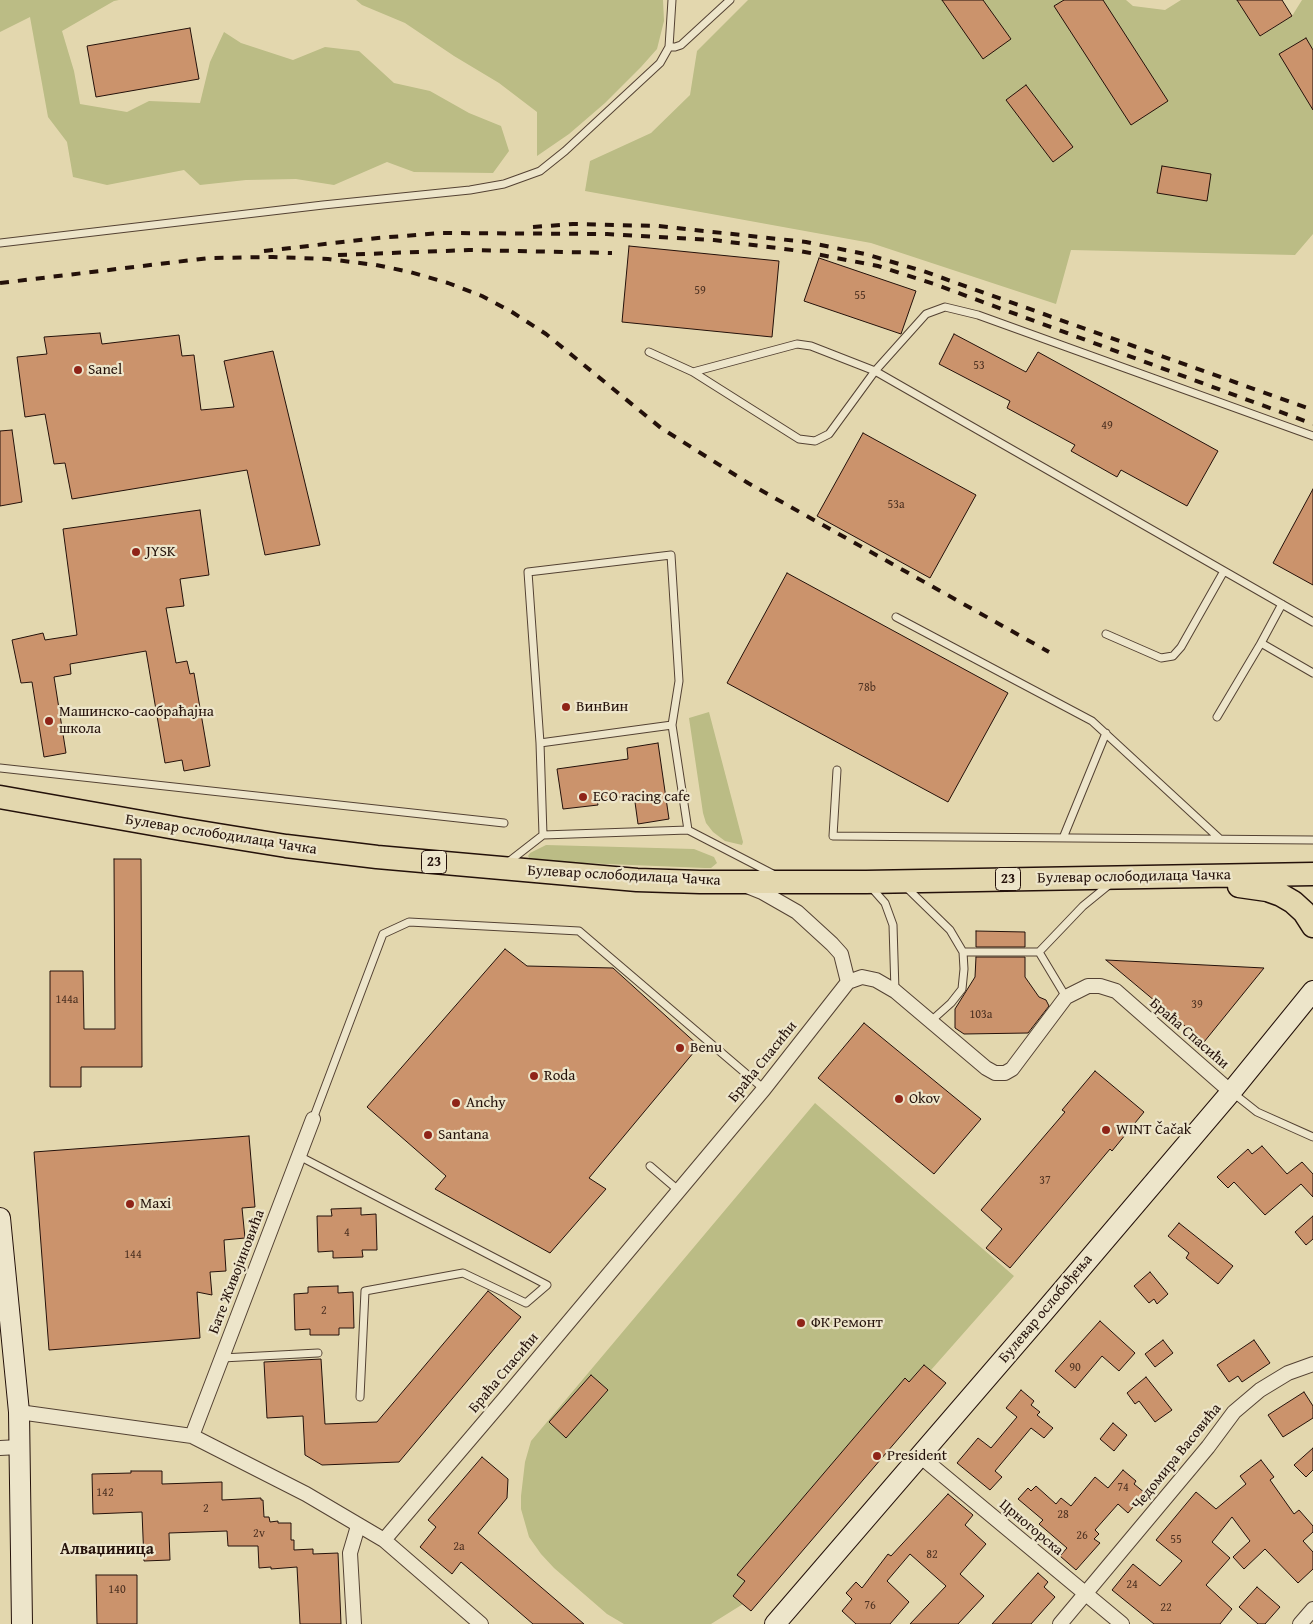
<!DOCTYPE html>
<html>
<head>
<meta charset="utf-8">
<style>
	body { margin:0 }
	canvas { display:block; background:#e3d7ae }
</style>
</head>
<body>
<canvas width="1313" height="1624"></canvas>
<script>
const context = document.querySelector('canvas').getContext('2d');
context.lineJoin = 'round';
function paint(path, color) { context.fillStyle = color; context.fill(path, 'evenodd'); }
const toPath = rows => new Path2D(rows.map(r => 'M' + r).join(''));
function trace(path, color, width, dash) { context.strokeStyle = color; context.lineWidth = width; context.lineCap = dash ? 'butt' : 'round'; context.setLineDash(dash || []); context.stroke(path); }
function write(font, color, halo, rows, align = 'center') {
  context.font = font + ' "Gentium Book Plus",serif'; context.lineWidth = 4.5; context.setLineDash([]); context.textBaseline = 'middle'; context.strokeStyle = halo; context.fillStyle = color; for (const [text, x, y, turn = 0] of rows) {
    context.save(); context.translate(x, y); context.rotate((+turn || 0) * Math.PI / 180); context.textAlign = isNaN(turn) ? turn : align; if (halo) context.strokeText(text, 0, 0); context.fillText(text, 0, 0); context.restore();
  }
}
const green = toPath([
	[0,0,119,0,114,1,62,31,74,71,80,104,127,112,149,101,200,103,210,62,224,32,241,43,293,60,325,47,359,51,394,83,430,91,469,113,501,126,509,151,493,173,414,172,387,162,334,185,296,179,246,180,200,185,184,170,107,185,73,177,67,142,48,117,30,17,0,32],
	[356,0,663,0,664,21,657,49,641,67,605,103,569,134,537,156,537,112,499,83,454,56,405,23,362,5],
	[748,0,1126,0,1133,6,1165,10,1181,0,1237,0,1261,36,1292,16,1302,0,1313,0,1313,234,1295,255,1071,250,1056,304,871,243,585,191,590,161,651,133,690,95,697,51],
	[709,712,743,842,742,845,725,841,713,832,706,823,703,813,689,718],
	[546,845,694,849,714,857,717,863,711,868,705,868,534,861,530,859,528,856,530,853],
	[815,1103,1014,1276,931,1370,946,1383,743,1604,711,1624,624,1624,607,1614,554,1568,541,1554,529,1537,521,1509,521,1496,525,1462,531,1441]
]);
const building = toPath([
	[942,0,983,0,1011,39,983,59,942,0],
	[1064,0,1103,0,1168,101,1131,125,1054,6,1064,0],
	[1237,0,1282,0,1292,16,1260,36,1237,0],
	[190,28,199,79,96,97,87,46,190,28],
	[1306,38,1313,50,1313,110,1279,54,1306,38],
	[1026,85,1073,147,1053,162,1006,100,1026,85],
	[1162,166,1211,174,1207,201,1157,193,1162,166],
	[629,246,779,261,772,337,622,322,629,246],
	[819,258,916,291,901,334,804,301,819,258],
	[100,333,102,344,179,335,182,356,194,355,201,410,234,407,224,361,273,351,320,545,265,555,247,470,72,499,65,463,54,464,45,414,25,417,17,357,47,354,44,337,100,333],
	[954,334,1026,372,1038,352,1218,451,1187,506,1121,470,1117,477,1071,451,1075,445,1007,408,1010,401,939,364,954,334],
	[12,430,22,502,0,506,0,431,12,430],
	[863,433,976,495,930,578,817,516,863,433],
	[1313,489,1313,585,1273,563,1313,489],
	[200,510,209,575,180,579,184,606,166,608,176,663,187,661,190,674,194,673,210,766,184,771,182,760,165,763,146,651,70,664,71,674,54,677,66,753,44,757,32,682,21,683,12,640,43,633,45,640,77,635,63,529,200,510],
	[787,573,1008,693,948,802,727,683,787,573],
	[658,743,669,819,638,824,634,795,597,800,598,805,563,809,557,769,628,759,627,748,658,743],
	[114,859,141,859,142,1067,81,1067,81,1087,50,1087,50,971,83,971,84,1029,115,1029,114,859],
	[976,931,1025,932,1025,947,976,947,976,931],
	[505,949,527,966,613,968,699,1046,589,1178,606,1189,550,1253,435,1189,446,1176,367,1107,505,949],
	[976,957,1025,957,1025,977,1039,997,1046,1000,1049,1006,1028,1033,964,1034,955,1028,955,1009,975,977,976,957],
	[1106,960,1264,968,1204,1042,1106,960],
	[864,1023,981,1119,934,1174,818,1078,864,1023],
	[1095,1071,1144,1112,1112,1151,1110,1149,1010,1268,986,1248,1002,1229,981,1210,1065,1112,1062,1110,1095,1071],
	[249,1136,255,1207,242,1208,245,1238,224,1240,226,1271,210,1272,212,1295,197,1292,200,1338,49,1350,34,1152,249,1136],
	[1262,1146,1287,1174,1302,1162,1313,1174,1313,1197,1301,1184,1265,1215,1234,1182,1228,1188,1217,1177,1248,1149,1252,1154,1262,1146],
	[361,1208,361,1215,376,1214,377,1250,362,1250,363,1257,333,1258,333,1251,318,1252,317,1216,332,1216,331,1209,361,1208],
	[1313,1216,1313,1239,1306,1245,1295,1232,1313,1216],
	[1179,1223,1233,1266,1218,1284,1186,1258,1189,1253,1168,1236,1179,1223],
	[1150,1272,1168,1294,1157,1304,1154,1299,1149,1303,1134,1286,1150,1272],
	[338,1286,338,1293,353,1292,354,1328,339,1328,339,1335,310,1335,310,1329,295,1330,294,1294,308,1293,308,1287,338,1286],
	[488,1291,521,1317,399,1462,322,1465,305,1455,303,1416,267,1418,264,1362,321,1359,325,1424,377,1422,488,1291],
	[1100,1321,1135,1353,1119,1371,1102,1356,1075,1388,1055,1371,1100,1321],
	[1163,1340,1173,1353,1155,1367,1145,1354,1163,1340],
	[1254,1340,1270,1363,1242,1382,1238,1376,1229,1382,1217,1365,1254,1340],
	[924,1365,946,1383,751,1611,733,1596,745,1581,737,1575,905,1378,909,1382,924,1365],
	[591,1375,608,1390,566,1438,549,1422,591,1375],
	[1146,1377,1172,1410,1155,1422,1139,1401,1135,1404,1127,1393,1146,1377],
	[1021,1390,1034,1401,1031,1405,1040,1412,1037,1415,1053,1428,1044,1438,1031,1428,995,1471,1002,1477,990,1490,957,1463,978,1438,991,1448,1017,1417,1006,1408,1021,1390],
	[1304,1392,1313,1406,1313,1418,1283,1437,1268,1415,1304,1392],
	[1113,1423,1127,1435,1114,1451,1100,1439,1113,1423],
	[1313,1448,1313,1470,1306,1477,1294,1465,1313,1448],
	[482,1457,508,1479,507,1498,478,1533,584,1624,533,1624,461,1562,452,1574,420,1547,436,1527,428,1520,482,1457],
	[1261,1460,1274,1477,1270,1480,1294,1514,1299,1510,1313,1526,1313,1532,1303,1541,1313,1552,1313,1569,1298,1583,1265,1549,1244,1569,1233,1557,1250,1541,1232,1517,1212,1542,1230,1558,1206,1585,1232,1609,1220,1624,1154,1624,1112,1590,1133,1564,1160,1586,1182,1561,1156,1540,1196,1492,1216,1509,1246,1484,1240,1476,1261,1460],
	[1123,1470,1136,1481,1134,1484,1145,1493,1128,1513,1118,1504,1095,1530,1099,1534,1094,1539,1100,1543,1076,1570,1060,1556,1067,1548,1039,1524,1043,1520,1018,1499,1028,1488,1031,1491,1036,1486,1056,1504,1061,1498,1071,1506,1095,1477,1108,1488,1123,1470],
	[131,1471,162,1471,162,1484,222,1482,222,1500,261,1498,261,1500,263,1500,264,1517,269,1517,270,1522,278,1521,278,1523,291,1523,291,1540,294,1540,294,1550,313,1549,313,1554,338,1553,341,1624,300,1624,297,1567,271,1569,271,1567,259,1568,258,1546,228,1546,227,1531,169,1533,170,1560,144,1561,142,1512,93,1514,92,1474,131,1473,131,1471],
	[948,1494,973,1515,965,1525,986,1544,960,1574,984,1596,958,1624,910,1624,946,1586,910,1554,887,1581,909,1602,890,1624,856,1624,842,1611,852,1599,846,1593,856,1582,862,1588,888,1554,891,1556,948,1494],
	[1038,1573,1048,1582,1044,1587,1055,1597,1031,1624,992,1624,1038,1573],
	[96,1575,137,1575,137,1624,97,1624,96,1575],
	[1257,1587,1280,1607,1265,1624,1258,1624,1239,1607,1257,1587]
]);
const service = toPath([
	[669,47,675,47,681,45,730,0],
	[0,243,323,205,470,190,504,184,540,171,565,151,660,63,669,47,672,0],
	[649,352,693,372,799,439,815,441,829,434,875,371,926,314,945,307,978,315,1313,436],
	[693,372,797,344,811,346,875,371,1313,622],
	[1282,604,1261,643,1313,673],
	[896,617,1092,721,1220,839],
	[1106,634,1161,658,1173,656,1181,647,1224,571],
	[1217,717,1261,643],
	[540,743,672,725],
	[0,768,504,823],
	[837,770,833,836,1313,840],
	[543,835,540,743,528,572,671,555,679,681,672,725,688,830],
	[1063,838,1106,733],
	[507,863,543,835,688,830,773,874],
	[870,886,885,903,893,925,895,991],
	[905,886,950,930,963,952],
	[1039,952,1083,906,1110,884],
	[931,1021,951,1003,962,989,964,969,963,952,1039,952,1066,997],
	[1233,1093,1257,1112,1313,1137],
	[313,1119,383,934,409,922,579,931,764,1089],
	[299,1156,547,1285,526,1303,463,1273,365,1291,360,1397],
	[650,1166,678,1190],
	[222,1358,318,1353]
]);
const minor = toPath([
	[747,886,762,892,797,912,832,944,841,954,848,982],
	[19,1412,192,1436,306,1494,384,1540,481,1624],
	[192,1436,313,1119],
	[0,1448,19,1447],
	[920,1456,1122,1624],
	[384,1540,505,1398,764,1089,848,982,862,977,876,980,895,991,986,1068,995,1073,1005,1073,1012,1069,1066,997,1088,986,1100,986,1116,991,1231,1092],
	[354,1624,350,1553,358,1526],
	[1060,1624,1208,1447,1234,1412,1260,1390,1288,1373,1313,1364],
	[1300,1624,1313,1609]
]);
const secondary = toPath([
	[0,1218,19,1412,22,1624],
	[775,1624,1043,1313,1231,1092,1313,991]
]);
const primary = toPath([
	[0,797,181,829,286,846,377,857,637,880,700,882,866,882,1313,874],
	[1239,886,1267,890,1281,895,1293,902,1304,912,1313,926]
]);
const rail = toPath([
	[533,227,573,224,658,226,806,242,865,254,923,271,1313,410],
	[264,251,378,238,441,233,607,234,714,240,800,251,878,266,937,285,1313,424],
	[338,255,469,250,612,253],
	[0,283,209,258,273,257,328,259,376,265,410,272,448,283,482,296,512,312,546,334,661,428,748,483,1049,652]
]);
const markers = [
	[78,370,5,"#8f2418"],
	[136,552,5,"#8f2418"],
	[566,707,5,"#8f2418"],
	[49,721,5,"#8f2418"],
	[583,797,5,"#8f2418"],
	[680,1048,5,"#8f2418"],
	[534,1076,5,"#8f2418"],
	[899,1099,5,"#8f2418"],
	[456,1103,5,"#8f2418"],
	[1106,1130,5,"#8f2418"],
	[428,1135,5,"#8f2418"],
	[130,1204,5,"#8f2418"],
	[801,1323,5,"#8f2418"],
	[877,1456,5,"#8f2418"]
];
const numberNames = [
	["59",700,291],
	["55",860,296],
	["53",979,366],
	["49",1107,426],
	["53a",896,505],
	["78b",867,688],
	["144a",67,1000],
	["39",1197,1005],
	["103a",981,1015],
	["37",1045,1181],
	["4",347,1233],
	["144",133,1255],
	["2",324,1311],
	["90",1075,1368],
	["74",1123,1488],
	["142",105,1493],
	["2",206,1509],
	["28",1063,1515],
	["2v",259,1534],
	["26",1082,1536],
	["55",1176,1540],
	["2a",459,1547],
	["82",932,1555],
	["24",1132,1585],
	["140",117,1590],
	["76",870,1606],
	["22",1166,1608]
];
const shields = [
	[434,862,25],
	[1008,879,25]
];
const shieldNames = [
	["23",434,862],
	["23",1008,879]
];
const poiNames = [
	["Sanel",88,370],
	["JYSK",146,552],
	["ВинВин",576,707],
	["Машинско-саобраћајна",59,712],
	["школа",59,729],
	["ECO racing cafe",593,797],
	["Benu",690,1048],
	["Roda",544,1076],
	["Okov",909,1099],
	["Anchy",466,1103],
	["WINT Čačak",1116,1130],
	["Santana",438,1135],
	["Maxi",140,1204],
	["ФК Ремонт",811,1323],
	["President",887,1456]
];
const streetNames = [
	["Булевар ослободилаца Чачка",221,835,9],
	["Булевар ослободилаца Чачка",624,876,3],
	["Булевар ослободилаца Чачка",1134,877,-1],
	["Браћа Спасићи",1189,1034,41],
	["Браћа Спасићи",763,1062,-51],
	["Бате Живојиновића",237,1272,-69],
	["Булевар ослобођења",1046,1309,-50],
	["Браћа Спасићи",504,1373,-50],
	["Чедомира Васовића",1177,1457,-51],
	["Црногорска",1031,1528,40]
];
const neighbourhoodNames = [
	["Алваџиница",107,1550]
];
paint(green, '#bbbc85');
paint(building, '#cb936c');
trace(building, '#24110a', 1);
trace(service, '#544233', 9);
trace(minor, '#544233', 16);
trace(secondary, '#24110a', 22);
trace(primary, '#24110a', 25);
trace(service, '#ede5ca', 7);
trace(minor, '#ede5ca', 14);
trace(secondary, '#ede5ca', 20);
trace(primary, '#e3d7ae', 22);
trace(rail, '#24110a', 4, [9, 9]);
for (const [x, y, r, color] of markers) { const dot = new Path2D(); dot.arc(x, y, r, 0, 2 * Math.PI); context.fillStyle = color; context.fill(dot); trace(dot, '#ede5ca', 2); }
write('12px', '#4e3222', null, numberNames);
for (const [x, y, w] of shields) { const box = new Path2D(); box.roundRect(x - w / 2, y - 11.5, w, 23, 4); context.fillStyle = '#ede5ca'; context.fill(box); trace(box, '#24110a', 1); }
write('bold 14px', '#24110a', null, shieldNames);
write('15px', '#24110a', '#ede5ca', poiNames, 'left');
write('15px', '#24110a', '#ede5ca', streetNames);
write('bold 16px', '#24110a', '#ede5ca', neighbourhoodNames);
</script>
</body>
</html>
